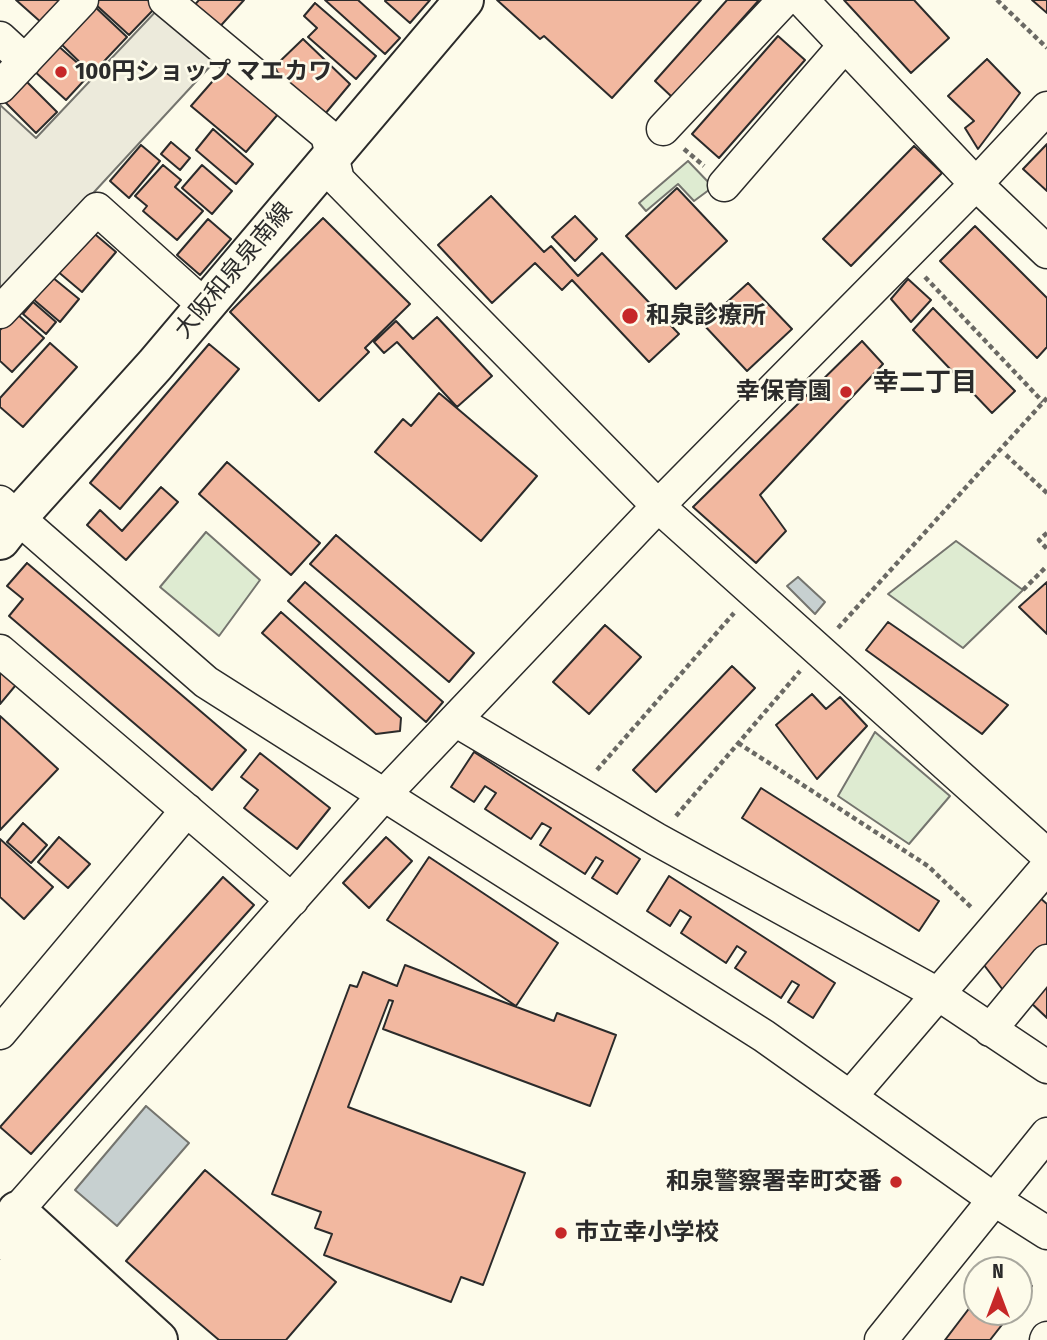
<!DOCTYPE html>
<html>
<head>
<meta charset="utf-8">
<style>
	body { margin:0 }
	#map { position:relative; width:1047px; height:1340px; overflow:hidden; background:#fdfbea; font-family:"Fira Sans Condensed",sans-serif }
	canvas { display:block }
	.north { position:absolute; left:963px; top:1256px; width:70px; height:70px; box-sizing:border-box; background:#fdfbea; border:2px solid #a9a89e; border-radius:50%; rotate:0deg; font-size:19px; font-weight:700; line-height:28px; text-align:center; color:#2b2b2b }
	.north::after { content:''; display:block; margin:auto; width:24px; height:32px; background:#c62828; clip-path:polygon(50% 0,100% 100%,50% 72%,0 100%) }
</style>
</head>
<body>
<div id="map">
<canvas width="1047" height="1340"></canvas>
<div class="north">N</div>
</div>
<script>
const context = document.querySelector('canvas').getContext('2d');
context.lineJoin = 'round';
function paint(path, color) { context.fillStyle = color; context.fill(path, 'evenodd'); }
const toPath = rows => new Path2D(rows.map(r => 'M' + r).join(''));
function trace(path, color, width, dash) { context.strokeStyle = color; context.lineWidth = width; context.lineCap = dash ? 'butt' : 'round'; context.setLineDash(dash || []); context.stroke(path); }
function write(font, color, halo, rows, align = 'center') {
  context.font = font + ' "Fira Sans Condensed","Noto Sans JP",sans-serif'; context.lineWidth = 5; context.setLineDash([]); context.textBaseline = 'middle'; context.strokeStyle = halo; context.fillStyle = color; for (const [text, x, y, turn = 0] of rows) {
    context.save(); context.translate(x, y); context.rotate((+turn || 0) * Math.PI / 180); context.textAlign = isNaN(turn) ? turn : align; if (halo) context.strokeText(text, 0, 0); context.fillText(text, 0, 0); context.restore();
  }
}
const green = toPath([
	[688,161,713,187,694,201,678,184,646,211,639,203,688,161],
	[206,532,260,580,219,636,160,587,206,532],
	[956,541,1023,590,963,648,888,594,956,541],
	[875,732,950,796,909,844,838,796,875,732]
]);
const parking = toPath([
	[159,8,215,61,0,294,0,105,36,138,159,8]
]);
const water = toPath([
	[798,577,825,602,815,614,787,586,798,577],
	[146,1106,189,1143,117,1226,75,1190,146,1106]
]);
const building = toPath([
	[16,0,66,0,43,24,16,0],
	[97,0,148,0,156,7,129,35,94,3,97,0],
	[199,0,244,0,215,32,190,10,199,0],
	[325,0,358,0,400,38,385,54,325,0],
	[386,0,430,0,410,23,385,1,386,0],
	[497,0,701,0,612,98,544,36,540,39,497,0],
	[727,0,759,0,672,97,655,81,727,0],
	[844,0,914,0,949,38,911,73,844,0],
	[1032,0,1047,0,1047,13,1032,0],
	[315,3,376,56,356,79,308,37,317,28,304,16,315,3],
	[93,5,127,37,92,74,58,41,93,5],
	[778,36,805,60,719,158,692,134,778,36],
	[303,39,350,84,320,120,284,90,275,66,303,39],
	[56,44,90,74,66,100,32,69,56,44],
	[987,59,1020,93,978,149,965,128,974,121,948,96,987,59],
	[225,67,279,113,246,152,191,106,225,67],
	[24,79,57,112,36,133,3,100,24,79],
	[213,129,253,164,236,184,196,150,213,129],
	[171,142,190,158,180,170,161,154,171,142],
	[1047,144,1047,191,1023,169,1047,144],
	[141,145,160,161,129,198,110,181,141,145],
	[914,146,942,173,851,266,823,239,914,146],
	[163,165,181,180,175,187,203,211,177,240,143,211,147,206,135,196,163,165],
	[202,165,232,191,212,214,182,188,202,165],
	[677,188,727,241,676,289,626,236,677,188],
	[491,196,544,252,551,246,578,276,602,253,679,334,649,362,572,280,562,290,535,263,492,303,438,245,491,196],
	[575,216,597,239,575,261,552,237,575,216],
	[323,218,410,304,365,348,369,352,319,401,230,312,323,218],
	[208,219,231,239,200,275,177,255,208,219],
	[975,226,1047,298,1047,347,1037,358,940,261,975,226],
	[90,230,116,252,82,292,56,270,90,230],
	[52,277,79,299,60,322,33,299,52,277],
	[908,279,931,300,911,322,891,299,908,279],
	[748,283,792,329,747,371,703,324,748,283],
	[33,302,56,322,46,334,23,314,33,302],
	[933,308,1015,391,992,413,913,330,933,308],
	[16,313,44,338,12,372,0,361,0,330,16,313],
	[437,317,492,376,457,407,397,342,384,353,374,342,396,321,413,339,437,317],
	[862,341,883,364,760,495,786,531,756,563,693,507,862,341],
	[50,343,77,367,23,427,0,407,0,398,50,343],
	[209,344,239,369,120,509,90,483,209,344],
	[439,393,537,476,481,541,375,452,403,419,411,426,439,393],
	[227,462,320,543,291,575,199,494,227,462],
	[161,487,178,502,126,560,87,525,100,510,122,531,161,487],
	[336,535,474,653,449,682,310,564,336,535],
	[27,563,246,750,212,790,9,616,23,599,7,586,27,563],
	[305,582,443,702,426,722,288,601,305,582],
	[1047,582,1047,634,1019,607,1047,582],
	[281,612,401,718,400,731,376,734,262,633,281,612],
	[888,622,1008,705,982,734,866,650,888,622],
	[605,625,641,657,589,714,553,682,605,625],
	[0,654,25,674,0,704,0,654],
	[732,666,755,688,656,792,633,770,732,666],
	[812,694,826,709,840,697,867,726,817,779,776,725,812,694],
	[0,716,58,769,0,830,0,716],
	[474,752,640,859,617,894,592,878,603,861,596,857,585,874,540,845,551,828,542,823,531,839,485,809,496,793,485,786,474,802,451,787,474,752],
	[260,753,330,808,297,849,244,808,258,790,241,777,260,753],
	[761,788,939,901,919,931,742,818,761,788],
	[23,823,47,845,31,863,7,842,23,823],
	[59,837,90,864,68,888,38,862,59,837],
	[386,837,412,861,369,908,343,883,386,837],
	[0,839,53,887,24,919,0,897,0,839],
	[429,857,558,943,516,1006,387,920,429,857],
	[669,876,835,983,813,1018,788,1002,799,985,792,981,781,998,735,968,746,952,737,946,726,963,681,933,691,917,680,910,670,926,647,911,669,876],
	[223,877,254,905,31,1154,0,1127,223,877],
	[1039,897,1047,904,1047,946,1006,994,984,965,1039,897],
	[405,965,554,1021,557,1013,616,1035,590,1106,383,1029,393,1001,389,1000,348,1107,525,1173,483,1285,461,1277,451,1302,324,1255,332,1234,315,1228,321,1212,272,1194,350,985,357,987,363,972,397,986,405,965],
	[1047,981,1047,1018,1029,1001,1047,981],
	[205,1170,336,1282,286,1340,219,1340,126,1261,205,1170],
	[1019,1276,1032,1286,1019,1303,1019,1276],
	[977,1298,977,1312,1012,1312,990,1340,945,1340,977,1298]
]);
const path = toPath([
	[997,0,1047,48],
	[684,149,704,166],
	[925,277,1043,402],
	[1006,455,1047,493],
	[1047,533,1039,540,1047,549],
	[1023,590,1047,566],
	[838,628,1047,398],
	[738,743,928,866,973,909],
	[597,770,734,613],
	[676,816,800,671]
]);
const minor = toPath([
	[165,0,327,135,338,180,658,506,1047,855],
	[802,0,976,184,1047,252],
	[0,38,25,61],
	[0,87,82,0],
	[663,129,784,0],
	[724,185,845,45],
	[0,312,97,209,205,306],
	[0,502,206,682,764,1036,995,1200,1047,1233],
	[0,651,292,900],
	[455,720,656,839,938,994,1047,1067],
	[990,1030,1047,961],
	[0,1033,187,810],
	[850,1097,1047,867],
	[0,1230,383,796,658,506,976,184,1047,108],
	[881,1340,1047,1134],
	[1046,1340,1047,1338]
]);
const major = toPath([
	[0,540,18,517,155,365,464,0],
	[17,1211,158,1340],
	[16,1249,116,1340],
	[0,1279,69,1340],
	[0,1317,26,1340]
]);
const markers = [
	[61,72,7,"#c62828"],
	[630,316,9,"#c62828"],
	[846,392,7,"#c62828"],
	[896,1182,7,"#c62828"],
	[561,1233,7,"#c62828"]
];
const poiNames = [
	["100円ショップ マエカワ",75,72],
	["和泉診療所",646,316],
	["幸保育園",832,392,"right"],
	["和泉警察署幸町交番",882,1182,"right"],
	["市立幸小学校",575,1233]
];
const streetNames = [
	["大阪和泉泉南線",234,271,-50]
];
const neighbourhoodNames = [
	["幸二丁目",925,384]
];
paint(green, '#deebd1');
trace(green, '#74746e', 2);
paint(parking, '#eceadb');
trace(parking, '#74746e', 2);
paint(water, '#c7d0d0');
trace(water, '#74746e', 2);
paint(building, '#f2b8a0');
trace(building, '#2b2b2b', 2);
trace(minor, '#2b2b2b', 35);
trace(major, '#2b2b2b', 42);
trace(path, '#6a6964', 4.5, [5, 3.5]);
trace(minor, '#fdfbea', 32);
trace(major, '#fdfbea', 38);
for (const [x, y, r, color] of markers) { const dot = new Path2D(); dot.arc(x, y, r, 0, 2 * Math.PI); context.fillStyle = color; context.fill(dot); trace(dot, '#fdfbea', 2.5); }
write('bold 24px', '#2b2b2b', '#fdfbea', poiNames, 'left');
write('24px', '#2b2b2b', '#fdfbea', streetNames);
write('bold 26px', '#2b2b2b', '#fdfbea', neighbourhoodNames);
</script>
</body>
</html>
